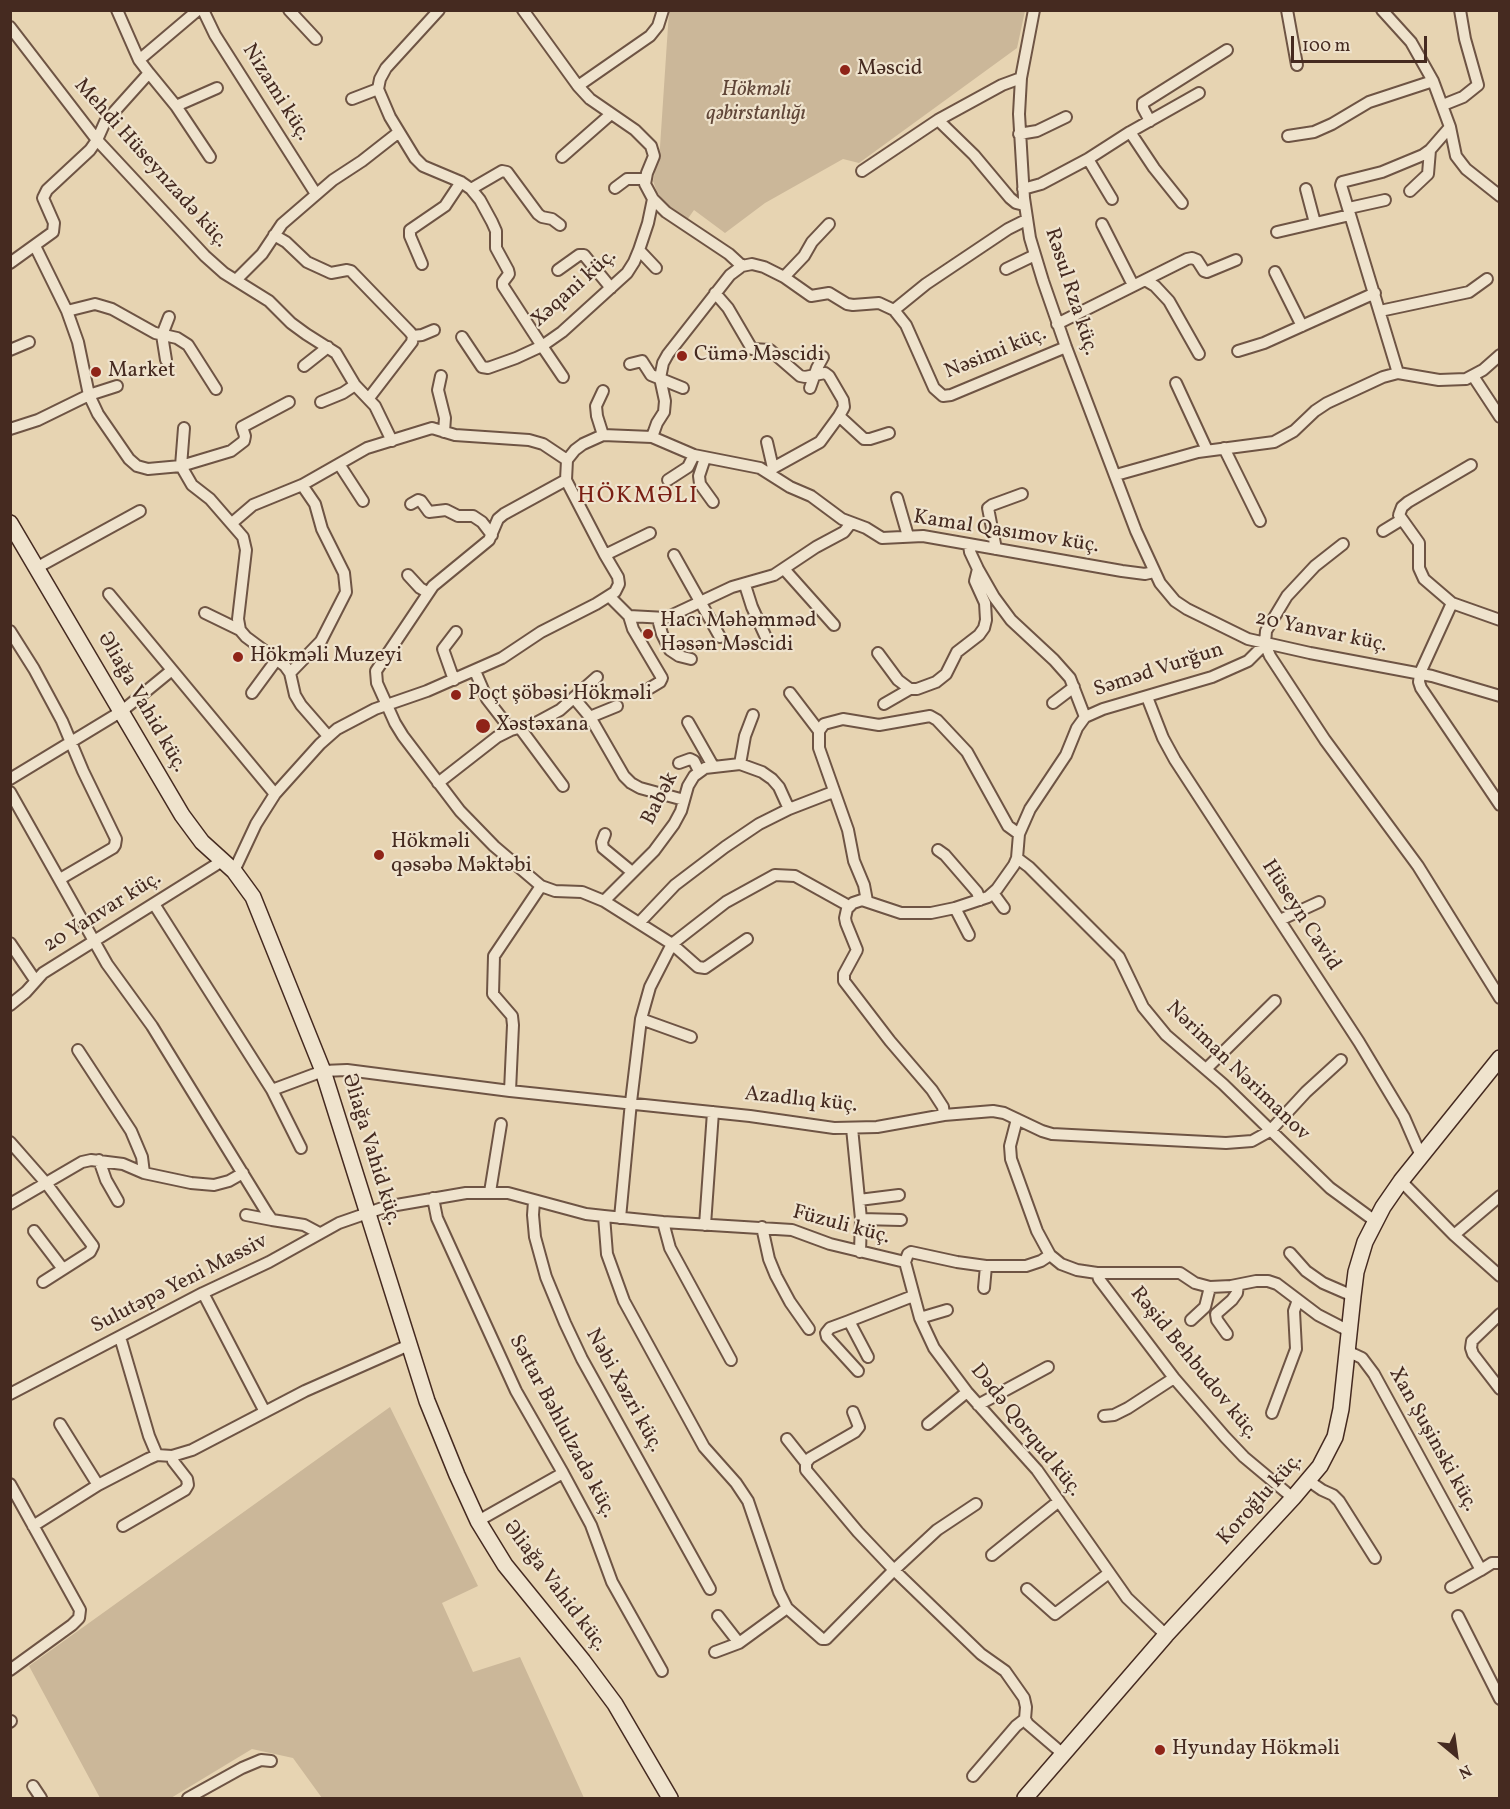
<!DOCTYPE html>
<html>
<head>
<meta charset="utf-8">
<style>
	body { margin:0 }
	#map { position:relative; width:1510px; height:1809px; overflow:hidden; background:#e7d4b2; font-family:Vollkorn,serif }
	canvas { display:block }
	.frame { position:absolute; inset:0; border:12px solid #452a20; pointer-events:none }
	.north { position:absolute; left:1426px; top:1725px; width:60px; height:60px; -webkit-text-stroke:4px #efe3cd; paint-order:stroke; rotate:151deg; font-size:16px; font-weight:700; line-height:24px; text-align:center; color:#452a20 }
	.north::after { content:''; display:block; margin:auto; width:21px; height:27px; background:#452a20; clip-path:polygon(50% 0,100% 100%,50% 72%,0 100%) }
	.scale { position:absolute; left:1291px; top:36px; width:136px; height:27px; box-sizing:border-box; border:3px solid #452a20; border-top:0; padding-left:8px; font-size:18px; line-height:21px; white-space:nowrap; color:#452a20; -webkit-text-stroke:4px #efe3cd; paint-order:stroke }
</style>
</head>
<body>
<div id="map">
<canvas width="1510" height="1809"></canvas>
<div class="frame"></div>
<div class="north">N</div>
<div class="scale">100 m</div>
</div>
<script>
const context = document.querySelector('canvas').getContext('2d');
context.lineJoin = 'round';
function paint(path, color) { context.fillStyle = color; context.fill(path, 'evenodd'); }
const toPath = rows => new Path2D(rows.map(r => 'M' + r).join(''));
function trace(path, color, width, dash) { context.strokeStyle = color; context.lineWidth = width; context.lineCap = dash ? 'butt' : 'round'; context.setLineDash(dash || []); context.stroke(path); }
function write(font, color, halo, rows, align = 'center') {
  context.font = font + ' Vollkorn,serif'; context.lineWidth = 4.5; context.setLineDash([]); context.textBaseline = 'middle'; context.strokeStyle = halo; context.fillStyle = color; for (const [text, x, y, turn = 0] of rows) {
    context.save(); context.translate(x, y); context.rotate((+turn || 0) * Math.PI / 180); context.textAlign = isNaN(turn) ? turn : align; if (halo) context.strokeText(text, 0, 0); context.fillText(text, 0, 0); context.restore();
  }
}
const green = toPath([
	[669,11,1025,11,1017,48,859,163,843,159,765,203,725,233,694,210,687,220,672,211,657,192,653,181,660,147],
	[390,1407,478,1586,442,1603,473,1672,520,1657,584,1798,322,1798,293,1758,252,1749,171,1798,100,1798,29,1666]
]);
const street = toPath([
	[117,10,139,60],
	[203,10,215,35,316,194],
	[289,10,316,39],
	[439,10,386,68,380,79,378,89,390,117,415,158,423,166,461,182,471,189,480,200,492,222,496,231,496,248,508,270,509,274,503,282,503,286,542,346,562,332,627,273,634,262,639,250,648,223,653,199],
	[523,10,578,86,590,99,635,130,651,146,654,156,647,173,645,184,653,199,666,212,729,254,742,266],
	[1034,10,1021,78,1019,114,1024,198,1030,238,1043,281,1066,347,1136,531,1160,583,1175,601,1187,609,1248,639,1310,653,1432,676,1500,696],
	[1287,10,1297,65],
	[1382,10,1411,42,1433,81,1450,127,1456,156,1466,169,1500,196],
	[10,27,97,140,205,256,224,273,269,301,291,323,306,334,336,353,355,385,375,406,392,441],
	[149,73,176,106,210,157],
	[578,86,650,36,658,26,663,10],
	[352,99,378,89],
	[1443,105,1463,97,1478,85,1465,39,1460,10],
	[176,106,217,88],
	[938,120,974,155,1010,198,1016,203,1024,205],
	[1150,121,1143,108,1143,103,1227,50],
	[1130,132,1154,168,1182,203],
	[1019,134,1037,131,1066,117],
	[1288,136,1314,132,1332,124,1369,102,1433,81],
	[562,157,611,114],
	[1088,159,1112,199],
	[862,171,938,120,1002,85,1021,78],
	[615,188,627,179,646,179],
	[471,189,502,171,507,172,538,214,542,217,552,219,560,225],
	[1023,189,1041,184,1088,159,1130,132,1199,93],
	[1306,189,1315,223],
	[1410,191,1428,174,1430,150],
	[1349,208,1385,200],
	[1102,224,1133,285],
	[1277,232,1350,215],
	[274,235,286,242,307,262,331,273,347,270,351,271,410,332,413,336,412,342,369,398],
	[35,246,67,311,78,342,89,395,98,414,129,459,137,466,148,469,181,466,192,485,210,499,243,537,246,550,238,619,240,630,246,637,285,666,290,673,295,695,301,705,328,736],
	[639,250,656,268],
	[10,263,53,232,54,223,43,198,47,190,90,150,97,140,105,122,149,73,139,60,198,10],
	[422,264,410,236,410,230,445,206,461,182],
	[1006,269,1035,255],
	[558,270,579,255,584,255,611,288],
	[1275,272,1302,326],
	[784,277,804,256,812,242,829,224],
	[236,280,262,254,282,224,333,180,362,161,399,132],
	[1145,280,1155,286,1169,301,1199,354],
	[715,293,728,308,752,349,770,350,800,376,805,377,825,373,829,376,843,400,844,407,839,416,820,442,773,468,769,472],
	[894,310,926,284,1008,229,1026,220],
	[67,311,95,304,102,306,112,309,155,333,177,338,188,345,216,389],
	[1380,311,1469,292,1487,279],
	[1057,324,1187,259,1192,258,1197,260,1204,271,1207,272,1236,260],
	[413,336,422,335,434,330],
	[462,337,482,367,488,368,516,358,542,346,563,377],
	[10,350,29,342],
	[1238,351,1264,343,1375,293],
	[166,360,162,335,169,317],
	[630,364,642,361,651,375,683,388],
	[304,366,328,347],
	[1398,373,1341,185,1342,182,1382,172,1423,155,1430,150,1450,127],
	[441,376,438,390,445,418,444,432],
	[1473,376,1500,417],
	[1176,383,1207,450],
	[810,388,817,368,823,357],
	[321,402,343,393,355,385],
	[839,416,864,439,870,439,889,433],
	[184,428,181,466,231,451,244,441,245,436,242,427,289,402],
	[10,429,38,420,89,395,117,386],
	[603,435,597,416,596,406,603,391],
	[652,437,657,423,664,412,665,401,660,378,663,363,668,354,730,275,742,266,752,264,764,267,784,277,811,296,829,293,847,304,853,305,879,303,894,310,906,325,934,388,943,396,951,395,1066,347],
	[767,442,773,468],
	[1224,448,1260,521],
	[705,458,699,476,700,484,713,502],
	[339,464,363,501],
	[1471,465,1408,502,1402,507,1399,515,1419,543,1419,568,1424,579,1452,603,1500,620],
	[1116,475,1198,452,1274,442,1294,431,1315,411,1327,403,1383,377,1398,373,1439,380,1466,379,1483,370,1500,355],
	[566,480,504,514,498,519,489,540,433,586,376,671,377,683,395,723,403,736,460,811,494,846,541,886,555,891,582,892,604,901,672,944,698,967,705,968,747,939],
	[668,480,688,467,694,455],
	[897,498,908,536],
	[411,504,418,500,421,501,429,512,446,510,458,516,473,516,482,522,492,535],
	[232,523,253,505,302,485,367,448,432,428,455,435,529,440,543,444,567,460],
	[1383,531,1401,520],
	[1343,544,1315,566,1287,596,1266,631,1265,644,1270,656,1325,740,1418,866,1500,998],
	[969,545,970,552,978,569,994,597,1011,620,1054,660,1070,678,1085,717],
	[996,549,988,508,992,505,1022,494],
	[605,555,650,533],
	[674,555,720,637],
	[38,567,140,511],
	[784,569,834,625],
	[408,575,420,588,427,592],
	[745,585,752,607,769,644],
	[109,594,275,794],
	[610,597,629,616,666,618,732,587,774,575,816,547,844,532,851,523],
	[1452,603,1420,673,1419,682,1421,688,1500,805],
	[205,613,240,630],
	[629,616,633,629,662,678,660,682,650,688],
	[658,619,662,634,670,650,679,656,691,659],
	[10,631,34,669,62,721,83,771,116,839,115,845,113,848,60,879],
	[878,653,898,680,910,689,917,689,936,682,946,674,957,652,979,635,984,628,986,620,985,603,975,581,978,569],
	[475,671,487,699,511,730],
	[290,673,321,641,346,592,344,573,322,529,315,504,302,485],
	[454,680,443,649,456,632],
	[252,693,277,659],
	[790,693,819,731,819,748,848,830,854,861,864,885,867,901],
	[1147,697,1163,738,1175,760,1359,1042,1404,1117,1421,1156],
	[574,698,590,717,624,776,631,783,640,788,684,800],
	[1053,703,1074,687],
	[884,704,910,689],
	[590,717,617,706],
	[688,722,713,766],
	[520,728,563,786],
	[819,731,824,724,843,719,879,725,930,716,937,720,967,752,1008,826,1019,834],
	[679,763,690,759,694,761,699,771],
	[740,764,745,736,753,715],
	[10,779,122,711,172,670],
	[438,783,497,737,511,730,536,723,560,710,597,677],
	[10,792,107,964,152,1026,267,1213,272,1220,304,1225,319,1233],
	[605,834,602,842,603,848,632,872],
	[938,850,945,855,977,892,980,900],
	[1017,858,1029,867,1119,957,1143,1007,1166,1035,1223,1084,1330,1188,1375,1221],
	[234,871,256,824,275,794,320,744,337,729,375,709,427,691,502,658,541,632,596,604,615,592,619,584,618,577,605,555,566,480,567,460,575,450,583,444,603,435,652,437,694,455,760,468,790,487,811,496,842,519,866,528,882,538,923,536,1122,571,1145,574,1154,572],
	[993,893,1004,908],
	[604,901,654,851,674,824,681,811,688,786,694,776,705,768,740,764,762,772,772,779,779,787,789,809],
	[154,904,272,1090,301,1148],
	[955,908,969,935],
	[1280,920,1319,902],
	[639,923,675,885,725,847,759,824,789,809,833,792],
	[10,943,35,980],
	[10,1005,26,992,43,973,222,861],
	[641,1019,691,1037],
	[78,1050,131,1131,142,1157,144,1173],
	[1206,1069,1275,1001],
	[272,1090,323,1071,347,1070,510,1091,750,1116,834,1128,877,1127,944,1115,993,1111,1004,1113,1042,1131,1052,1134,1226,1143,1252,1141,1270,1131,1306,1092,1341,1060],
	[510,1091,513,1025,512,1016,493,994,494,956,541,886],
	[944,1115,943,1107,932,1090,890,1041,844,981,844,974,857,950,846,923,845,918,847,909,853,903,862,900,901,913,931,913,955,908,988,897,997,889,1014,865,1017,858,1019,834,1030,809,1066,755,1077,728,1085,717,1103,709,1212,677,1248,661,1265,644],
	[1017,1119,1010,1146,1011,1159,1037,1231,1050,1255],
	[852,1128,861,1219,860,1252],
	[10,1142,46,1183,93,1246,90,1252,43,1282],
	[99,1160,106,1180,118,1201],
	[1401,1181,1454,1235,1500,1276],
	[490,1192,501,1124],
	[433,1198,437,1218,516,1391,563,1473,591,1525,612,1582,662,1671],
	[859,1200,899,1195],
	[534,1201,533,1215,535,1237,546,1277,565,1323,582,1359,710,1589],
	[10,1204,82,1162,91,1160,123,1164,144,1173,191,1183,214,1185,229,1181,243,1173],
	[246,1215,272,1220],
	[604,1216,607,1254,624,1301,704,1447,736,1483,748,1501,779,1592,787,1608,822,1639,826,1639,894,1570,981,1654,1005,1671,1024,1698,1026,1707,1025,1719,1028,1724,1063,1754],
	[620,1218,631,1102,641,1019,650,987,672,944,726,902,775,875,795,876,849,906],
	[861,1219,901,1220],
	[663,1222,670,1248,731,1360],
	[705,1225,713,1112],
	[762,1227,769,1259,776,1276,790,1302,809,1329],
	[34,1231,63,1269],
	[1454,1235,1500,1196],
	[1290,1253,1306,1271,1323,1283,1353,1296],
	[905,1262,920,1318,934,1348,967,1392,1037,1470,1127,1598,1166,1635],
	[1097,1273,1099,1279,1174,1378,1225,1437,1244,1457,1293,1498],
	[984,1288,986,1266],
	[203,1293,265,1412],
	[1500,1314,1472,1341,1471,1348,1473,1354,1500,1389],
	[920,1318,947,1310],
	[1191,1320,1205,1307,1210,1287],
	[849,1321,830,1328,826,1333,827,1337,858,1371],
	[1227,1334,1217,1320,1216,1314,1232,1300,1237,1293,1238,1285],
	[120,1337,149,1436,157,1455],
	[1347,1351,1362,1358,1374,1374,1481,1570,1492,1563,1500,1563],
	[868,1357,849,1321,913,1296],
	[10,1394,203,1293,269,1262,339,1223,385,1207,466,1193,508,1193,586,1214,604,1216,663,1222,792,1230,830,1244,905,1262,908,1254,911,1252,957,1262,986,1266,1026,1266,1041,1261,1050,1255,1061,1264,1077,1270,1097,1273,1180,1273,1195,1283,1210,1287,1231,1286,1256,1281,1268,1281,1277,1284,1318,1315,1349,1331],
	[978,1405,1048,1367],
	[853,1412,859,1427,855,1432,810,1458,806,1463,806,1470,858,1532,894,1570,937,1530,976,1504],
	[1272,1413,1296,1349,1294,1311,1298,1300],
	[1104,1416,1114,1415,1128,1408,1174,1378],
	[60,1424,98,1485],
	[928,1424,967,1392],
	[787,1439,806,1463],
	[1309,1481,1322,1490,1333,1495,1339,1501,1375,1558],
	[10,1484,80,1610,79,1618,72,1625,10,1670],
	[478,1521,563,1473],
	[33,1526,98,1485,148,1459,157,1455,172,1456,192,1450,305,1391,409,1345],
	[123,1526,185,1490,188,1485,187,1479,173,1461,172,1456],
	[992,1555,1059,1501],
	[1451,1587,1481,1570],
	[1027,1589,1055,1614,1109,1573],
	[718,1616,739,1643],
	[1458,1616,1500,1699],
	[715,1652,739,1643,787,1608],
	[10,1722,11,1721],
	[973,1776,1016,1726,1025,1719],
	[33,1786,41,1798],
	[188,1798,242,1768,261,1760,271,1761]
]);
const secondary = toPath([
	[10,523,182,815,202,842,234,871,253,897,323,1071,427,1401,457,1475,478,1521,505,1565,583,1661,615,1704,670,1798],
	[1025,1798,1166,1635,1293,1498,1320,1466,1335,1437,1341,1409,1353,1296,1356,1272,1365,1242,1383,1207,1401,1181,1500,1058]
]);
const markers = [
	[845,70,6,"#8f2418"],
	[682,356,6,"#8f2418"],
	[96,372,6,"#8f2418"],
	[648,634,6,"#8f2418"],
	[238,657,6,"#8f2418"],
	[456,695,6,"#8f2418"],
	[483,726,8,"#8f2418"],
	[379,855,6,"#8f2418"],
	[1160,1750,6,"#8f2418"]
];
const poiNames = [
	["Məscid",857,70],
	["Cümə Məscidi",694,356],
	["Market",108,372],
	["Hacı Məhəmməd",660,622],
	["Həsən Məscidi",660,646],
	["Hökməli Muzeyi",250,657],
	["Poçt şöbəsi Hökməli",468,695],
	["Xəstəxana",496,726],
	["Hökməli",391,843],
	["qəsəbə Məktəbi",391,867],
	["Hyunday Hökməli",1172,1750]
];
const parkNames = [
	["Hökməli",756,91],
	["qəbirstanlığı",756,115]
];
const streetNames = [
	["Nizami küç.",275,93,58],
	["Mehdi Hüseynzadə küç.",150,164,48],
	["Xəqani küç.",575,289,-42],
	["Rəsul Rza küç.",1070,292,72],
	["Nəsimi küç.",996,354,-22],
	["Kamal Qasımov küç.",1006,533,9],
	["20 Yanvar küç.",1321,633,12],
	["Səməd Vurğun",1159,671,-18],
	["Əliağa Vahid küç.",141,703,60],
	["Babək",661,799,-63],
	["20 Yanvar küç.",103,913,-32],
	["Hüseyn Cavid",1300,916,57],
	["Nəriman Nərimanov",1237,1072,44],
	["Azadlıq küç.",801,1101,6],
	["Əliağa Vahid küç.",370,1150,73],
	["Füzuli küç.",841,1226,15],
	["Sulutəpə Yeni Massiv",180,1285,-27],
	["Rəşid Behbudov küç.",1193,1364,51],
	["Nəbi Xəzri küç.",623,1391,61],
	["Səttar Bəhlulzadə küç.",561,1427,62],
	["Dədə Qorqud küç.",1025,1431,51],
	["Xan Şuşinski küç.",1432,1440,61],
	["Koroğlu küç.",1261,1500,-48],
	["Əliağa Vahid küç.",554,1587,53]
];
const quarterNames = [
	["HÖKMƏLI",638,498]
];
paint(green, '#cbb799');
trace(street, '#6e5444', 14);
trace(secondary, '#452a20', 18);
trace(street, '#efe3cd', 10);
trace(secondary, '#efe3cd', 15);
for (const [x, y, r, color] of markers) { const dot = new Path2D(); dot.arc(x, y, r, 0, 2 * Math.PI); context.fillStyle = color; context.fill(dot); trace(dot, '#efe3cd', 2); }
write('21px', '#452a20', '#efe3cd', poiNames, 'left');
write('italic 21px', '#604638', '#efe3cd', parkNames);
write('21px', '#452a20', '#efe3cd', streetNames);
context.letterSpacing = '1.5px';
write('24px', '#7a1f14', '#efe3cd', quarterNames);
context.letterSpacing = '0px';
</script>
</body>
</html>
